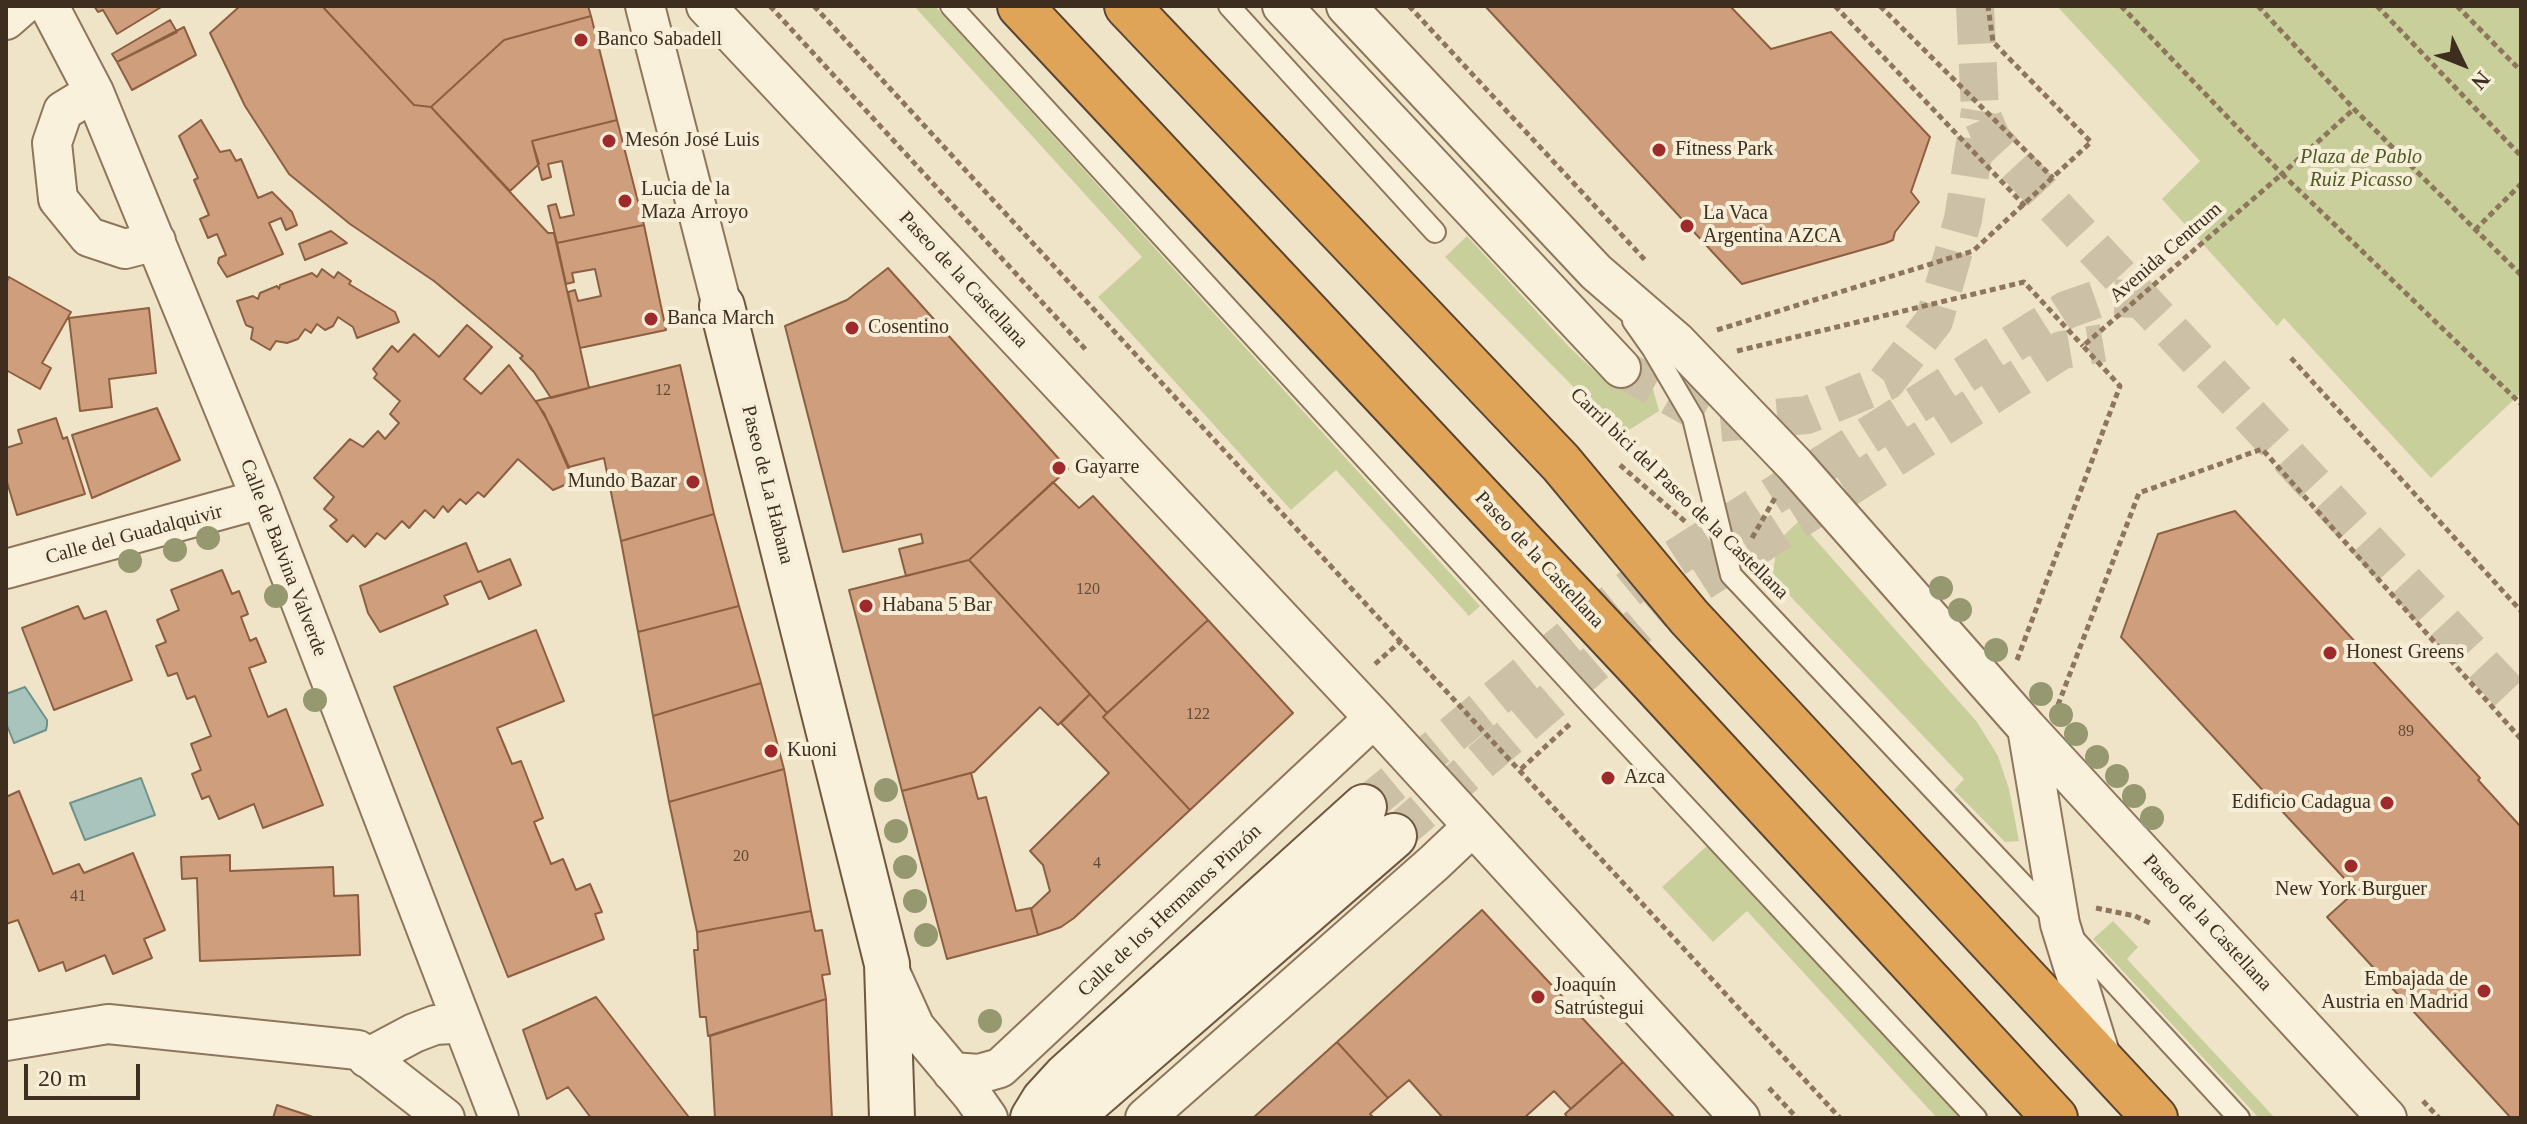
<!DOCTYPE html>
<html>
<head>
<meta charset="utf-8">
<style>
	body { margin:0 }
	#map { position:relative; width:2527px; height:1124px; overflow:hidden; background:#f0e4c8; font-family:"Times New Roman",serif }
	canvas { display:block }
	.frame { position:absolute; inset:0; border:8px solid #3d2e20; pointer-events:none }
	.north { position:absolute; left:2423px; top:24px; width:80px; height:80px; -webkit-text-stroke:6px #f7eed8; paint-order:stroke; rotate:133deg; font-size:22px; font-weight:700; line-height:32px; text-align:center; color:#3d2e20 }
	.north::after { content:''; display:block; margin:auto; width:28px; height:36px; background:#3d2e20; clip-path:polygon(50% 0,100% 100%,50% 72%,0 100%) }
	.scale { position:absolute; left:24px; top:1064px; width:116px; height:36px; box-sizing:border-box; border:4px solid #3d2e20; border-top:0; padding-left:10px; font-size:24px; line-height:28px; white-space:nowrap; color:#3d2e20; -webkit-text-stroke:6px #f7eed8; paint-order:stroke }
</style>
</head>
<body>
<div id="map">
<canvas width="2527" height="1124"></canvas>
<div class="frame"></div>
<div class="north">N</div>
<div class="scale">20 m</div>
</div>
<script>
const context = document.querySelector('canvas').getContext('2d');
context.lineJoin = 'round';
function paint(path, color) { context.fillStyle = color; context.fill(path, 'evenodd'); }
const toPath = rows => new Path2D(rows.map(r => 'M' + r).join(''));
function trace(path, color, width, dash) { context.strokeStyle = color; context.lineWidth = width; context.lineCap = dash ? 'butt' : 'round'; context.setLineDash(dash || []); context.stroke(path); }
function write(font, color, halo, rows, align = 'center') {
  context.font = font + ' "Times New Roman",serif'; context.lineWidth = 8; context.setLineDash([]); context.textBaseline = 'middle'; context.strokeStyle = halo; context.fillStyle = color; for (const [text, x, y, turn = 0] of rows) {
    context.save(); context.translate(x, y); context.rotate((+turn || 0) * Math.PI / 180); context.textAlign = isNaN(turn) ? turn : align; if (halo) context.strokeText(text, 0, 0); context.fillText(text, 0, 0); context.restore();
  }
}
const green = toPath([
	[914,6,935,6,1480,606,1469,616,1336,470,1291,510,1098,297,1142,257],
	[2057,6,2521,6,2521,393,2431,478,2284,318,2277,326,2162,199,2200,161],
	[1467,236,1570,348,1613,388,1645,359,1659,411,1621,435,1445,257],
	[1799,521,1977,722,1998,756,2009,789,2019,841,2005,842,1954,790,1964,779,1772,577,1778,541],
	[1709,844,1961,1118,1937,1118,1747,911,1713,942,1662,887],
	[2113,921,2138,947,2127,959,2275,1118,2259,1118,2093,939]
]);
const water = toPath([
	[25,687,47,720,47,725,46,730,14,743,6,723,6,694,25,687],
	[141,778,155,815,85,840,70,803,141,778]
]);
const building = toPath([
	[94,6,163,6,117,34,103,10,98,12,94,6],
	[240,6,322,6,414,105,431,107,548,233,554,233,589,388,551,398,534,372,520,358,523,356,487,325,434,281,350,224,289,174,245,106,210,33,240,6],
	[322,6,588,6,591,16,504,40,431,107,414,105,322,6],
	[1485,6,1730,6,1771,49,1831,32,1930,137,1911,192,1919,202,1895,232,1893,240,1886,243,1742,284,1485,6],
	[591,16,617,120,532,141,539,164,510,191,431,107,504,40,591,16],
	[170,20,177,32,117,62,112,54,170,20],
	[184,27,196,55,132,90,117,62,184,27],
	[201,120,220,152,230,150,236,161,241,159,258,198,272,192,292,212,297,225,286,230,281,218,269,223,283,254,227,277,218,263,219,258,226,255,217,234,208,238,200,219,209,215,194,180,198,178,179,136,201,120],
	[617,120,644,225,557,243,548,206,556,204,560,218,574,215,562,161,548,164,551,177,542,180,532,141,617,120],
	[644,225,666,330,580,348,568,292,575,290,578,301,601,296,595,269,572,273,574,282,566,284,557,243,644,225],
	[331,231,347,243,305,260,299,244,331,231],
	[888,268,1068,469,969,560,906,576,899,549,923,543,921,534,843,552,785,326,847,300,888,268],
	[322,269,334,278,338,272,351,281,349,284,395,312,399,322,357,338,353,327,338,317,333,326,325,330,317,324,311,333,305,329,298,339,287,343,276,341,270,350,251,339,253,328,246,325,237,301,253,296,258,299,260,293,277,286,279,289,280,285,312,273,317,277,322,269],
	[9,277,71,312,42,363,51,368,40,389,6,370,6,283,9,277],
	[149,308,156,373,109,379,112,407,80,411,69,318,149,308],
	[467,325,492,347,464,379,481,394,509,365,544,413,574,481,553,490,518,459,484,497,478,492,466,504,460,499,448,512,443,506,434,518,425,510,409,528,402,521,385,539,377,533,365,547,353,535,347,542,330,526,337,520,324,509,334,497,314,478,350,439,363,447,378,431,385,439,399,423,390,414,400,401,374,378,377,374,373,369,392,346,398,352,414,334,439,357,467,325],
	[680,365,714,514,621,541,604,458,569,467,551,427,536,401,680,365],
	[157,408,180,460,92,498,72,435,157,408],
	[56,418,63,439,67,437,85,494,17,515,6,479,6,448,22,443,18,430,56,418],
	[1053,482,1079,508,1093,496,1208,620,1107,713,969,560,1053,482],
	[2235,511,2480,778,2478,780,2521,827,2521,1118,2511,1118,2327,917,2356,891,2121,637,2158,534,2235,511],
	[714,514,739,606,638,632,621,541,714,514],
	[466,543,478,572,510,559,521,585,489,599,481,581,444,596,448,604,380,632,368,613,360,586,466,543],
	[969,560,1090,694,1058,725,1040,707,974,772,902,791,849,590,969,560],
	[222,570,232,594,239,591,248,614,241,617,250,641,256,638,266,662,249,668,268,717,286,709,323,805,263,828,254,804,219,819,209,796,202,799,192,774,201,770,191,744,211,736,195,696,187,699,177,673,168,676,156,646,166,642,157,620,179,610,171,590,222,570],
	[78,606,84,619,106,611,132,680,54,710,22,628,78,606],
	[739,606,761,683,653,716,638,632,739,606],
	[1208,620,1293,713,1190,810,1103,717,1208,620],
	[536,630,564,701,497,728,512,764,521,761,543,818,534,822,551,864,563,859,576,890,590,884,602,912,595,914,604,939,508,977,394,687,536,630],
	[761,683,784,769,669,802,653,716,761,683],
	[1090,694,1107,713,1103,717,1190,810,1074,918,1061,927,1038,935,1031,909,1050,891,1043,865,1030,851,1109,773,1061,723,1090,694],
	[784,769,811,911,697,932,669,802,784,769],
	[971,773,978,799,986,797,1016,911,1031,908,1038,935,947,959,902,791,971,773],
	[19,791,53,874,79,864,84,873,133,853,165,930,144,939,152,958,113,974,105,955,66,971,63,962,39,971,18,920,6,924,6,797,19,791],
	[230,855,230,871,333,867,334,896,358,895,360,955,200,961,197,878,182,879,181,857,230,855],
	[1482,910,1623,1062,1571,1109,1554,1091,1524,1118,1443,1118,1409,1080,1388,1098,1337,1042,1482,910],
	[811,911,815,931,822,930,830,974,822,975,826,999,708,1036,706,1017,700,1017,694,950,698,950,697,932,811,911],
	[596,997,688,1116,688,1118,591,1118,568,1087,547,1099,523,1030,596,997],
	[826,999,832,1118,715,1118,710,1036,826,999],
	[1337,1042,1388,1098,1370,1114,1374,1118,1253,1118,1337,1042],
	[1623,1062,1675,1118,1568,1118,1565,1114,1623,1062],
	[277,1105,316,1118,273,1118,277,1105]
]);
const streetTunnel = toPath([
	[1975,6,1980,111,1992,139,2521,706],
	[1621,368,1718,423,1807,415,1886,382,1934,321,1963,219,1980,111],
	[1364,807,1639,581,2066,310,2100,298,2143,299],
	[1394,836,1656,611,2062,350,2103,343]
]);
const path = toPath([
	[770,6,1086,350],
	[814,6,1840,1118],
	[1409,6,1645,260],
	[1835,6,2025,206],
	[1880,6,2053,178],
	[2121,6,2282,174,2354,109],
	[2258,6,2354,109,2521,275],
	[2377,6,2521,156],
	[2457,6,2521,71],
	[2475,230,2521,184],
	[1717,330,1973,251,2091,142,1993,42,1988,6],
	[1737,351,2024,282,2083,346],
	[2291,358,2521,611],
	[1620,465,1688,524],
	[1752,538,1775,498],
	[2017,660,2120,386,2083,346,2282,174,2521,404],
	[1375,664,1401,641],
	[2058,705,2139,493,2262,449,2521,739],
	[1521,769,1570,724],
	[2096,908,2135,916,2152,924],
	[1769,1088,1797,1118],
	[2423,1101,2439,1118]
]);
const lane = toPath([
	[951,6,1591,705,1976,1118],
	[1229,6,1435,232],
	[1633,321,1652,348,1693,418,1731,575,2060,924,2239,1118]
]);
const street = toPath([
	[49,6,94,92,261,499,499,1118],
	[645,6,722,306],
	[706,6,1374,718,1740,1118],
	[1282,6,1621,368],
	[1346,6,1596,272,1677,342,1795,465,2027,728,2387,1118],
	[6,20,22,6],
	[94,92,63,111,52,143,58,199,89,237,125,249,156,241],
	[6,569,261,499],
	[2027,728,2060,924,2102,1060],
	[891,974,915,1027,972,1095,988,1118],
	[6,1041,108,1024,358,1050,445,1118],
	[367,1058,414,1033,435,1025,451,1024,464,1027],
	[952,1072,979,1074,1000,1068,1374,718],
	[1145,1118,1434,863,1472,827]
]);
const secondary = toPath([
	[722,306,887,964,892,1118],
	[1033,1118,1044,1100,1066,1076,1364,807],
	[1069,1118,1394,836]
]);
const highway = toPath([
	[1020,6,1636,664,2055,1118],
	[1127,6,1561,463,1689,617,2155,1118]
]);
const trees = [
	[208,538],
	[175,550],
	[130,561],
	[1941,588],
	[276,596],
	[1960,610],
	[1996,650],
	[2041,694],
	[315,700],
	[2061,715],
	[2076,734],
	[2097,757],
	[2117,776],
	[886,790],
	[2134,796],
	[2152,818],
	[896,831],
	[905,867],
	[915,901],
	[926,935],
	[990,1021]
];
const markers = [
	[581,40,8,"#9e2a2b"],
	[609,141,8,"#9e2a2b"],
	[1659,150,8,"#9e2a2b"],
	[625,201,8,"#9e2a2b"],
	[1687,226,8,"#9e2a2b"],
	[651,319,8,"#9e2a2b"],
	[852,328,8,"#9e2a2b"],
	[1059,468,8,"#9e2a2b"],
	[693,482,8,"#9e2a2b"],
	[866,606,8,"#9e2a2b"],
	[2330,653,8,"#9e2a2b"],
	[771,751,8,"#9e2a2b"],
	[1608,778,8,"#9e2a2b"],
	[2387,803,8,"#9e2a2b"],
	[2351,866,8,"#9e2a2b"],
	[2484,991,8,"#9e2a2b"],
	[1538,997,8,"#9e2a2b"]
];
const numberNames = [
	["12",663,391],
	["120",1088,590],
	["122",1198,715],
	["89",2406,732],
	["20",741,857],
	["4",1097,864],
	["41",78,897]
];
const poiNames = [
	["Banco Sabadell",597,40],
	["Mesón José Luis",625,141],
	["Fitness Park",1675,150],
	["Lucia de la",641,190],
	["Maza Arroyo",641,213],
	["La Vaca",1703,214],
	["Argentina AZCA",1703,237],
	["Banca March",667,319],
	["Cosentino",868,328],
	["Gayarre",1075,468],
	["Mundo Bazar",677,482,"right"],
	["Habana 5 Bar",882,606],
	["Honest Greens",2346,653],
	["Kuoni",787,751],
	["Azca",1624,778],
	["Edificio Cadagua",2371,803,"right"],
	["New York Burguer",2351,890,"center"],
	["Embajada de",2468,980,"right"],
	["Austria en Madrid",2468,1003,"right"],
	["Joaquín",1554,986],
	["Satrústegui",1554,1009]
];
const parkNames = [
	["Plaza de Pablo",2361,158],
	["Ruiz Picasso",2361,181]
];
const streetNames = [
	["Avenida Centrum",2166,253,-41],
	["Paseo de la Castellana",963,280,47],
	["Paseo de La Habana",767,485,76],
	["Carril bici del Paseo de la Castellana",1679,494,44],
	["Calle del Guadalquivir",134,535,-15],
	["Calle de Balvina Valverde",283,558,69],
	["Paseo de la Castellana",1539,560,47],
	["Calle de los Hermanos Pinzón",1170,911,-43],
	["Paseo de la Castellana",2207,923,47]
];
paint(green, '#c9cf9b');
paint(water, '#a9c4bc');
trace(water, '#6f938a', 2);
paint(building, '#cf9f7d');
trace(building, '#8d5f41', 2);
trace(streetTunnel, '#ccc0a6', 38, [38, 19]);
trace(lane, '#8d765c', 24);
trace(street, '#8d765c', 42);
trace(secondary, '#6f573f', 48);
trace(highway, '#5b4430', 48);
trace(path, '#8d765c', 5, [6, 4]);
trace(lane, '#faf1dc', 20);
trace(street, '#faf1dc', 38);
trace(secondary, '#faf1dc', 44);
trace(highway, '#e0a458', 44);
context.fillStyle = '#96986f';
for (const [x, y] of trees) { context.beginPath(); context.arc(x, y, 12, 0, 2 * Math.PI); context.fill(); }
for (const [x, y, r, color] of markers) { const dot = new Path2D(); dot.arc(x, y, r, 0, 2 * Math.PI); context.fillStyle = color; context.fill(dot); trace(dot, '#f7eed8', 3); }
write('16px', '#624a37', null, numberNames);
write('20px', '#3d2e20', '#f7eed8', poiNames, 'left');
write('italic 20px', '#4d5a26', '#f7eed8', parkNames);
write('20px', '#3d2e20', '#f7eed8', streetNames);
</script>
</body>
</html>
